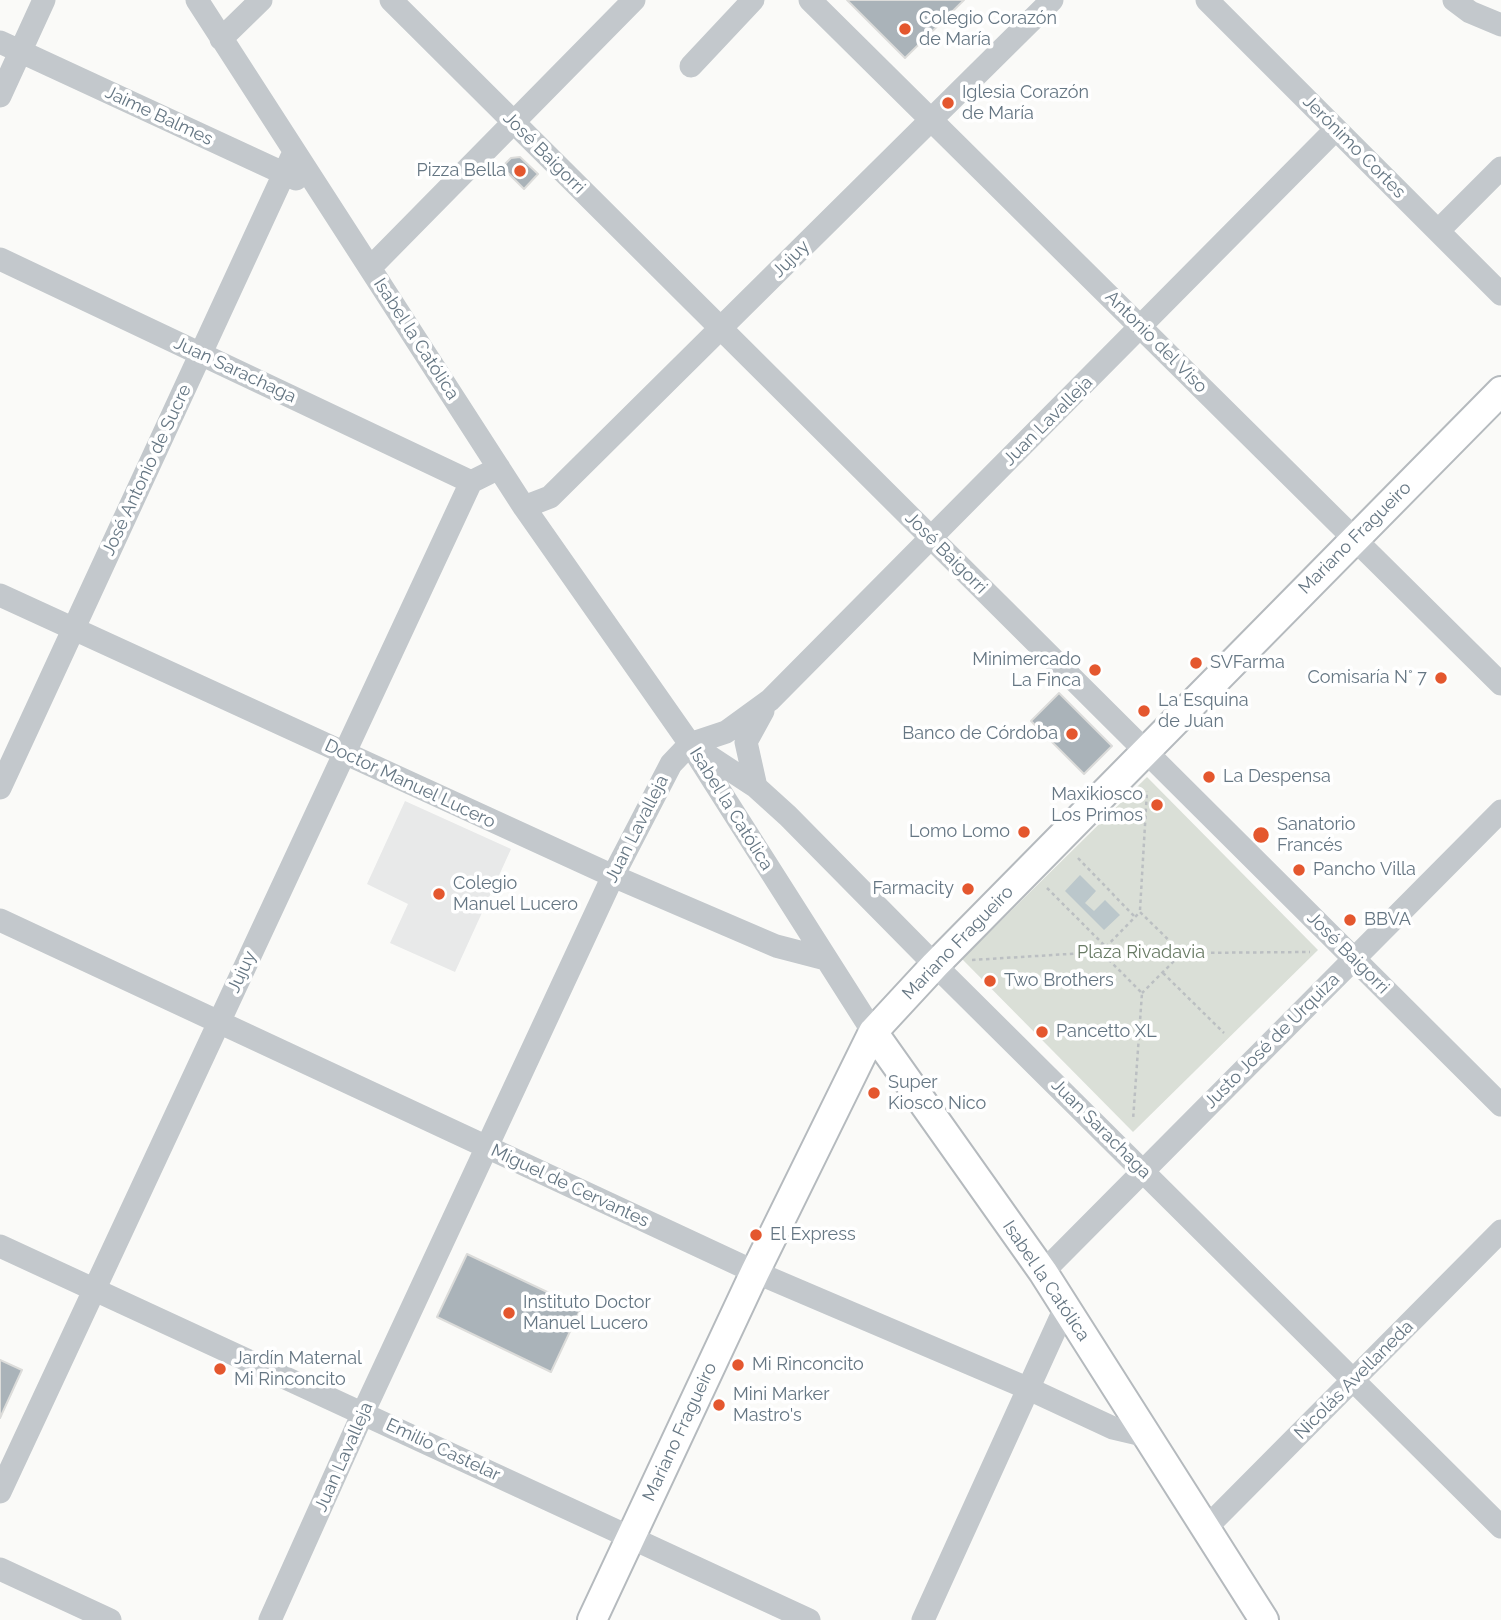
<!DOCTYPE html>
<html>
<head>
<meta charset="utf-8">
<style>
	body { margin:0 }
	canvas { display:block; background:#fafaf8 }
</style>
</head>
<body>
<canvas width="1501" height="1620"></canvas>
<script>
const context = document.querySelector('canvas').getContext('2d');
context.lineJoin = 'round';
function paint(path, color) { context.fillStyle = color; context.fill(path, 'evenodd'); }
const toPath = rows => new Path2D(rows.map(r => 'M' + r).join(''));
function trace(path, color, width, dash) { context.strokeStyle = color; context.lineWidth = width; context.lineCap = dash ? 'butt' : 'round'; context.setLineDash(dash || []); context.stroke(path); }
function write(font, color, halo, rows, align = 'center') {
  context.font = font + ' Raleway,sans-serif'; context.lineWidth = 7; context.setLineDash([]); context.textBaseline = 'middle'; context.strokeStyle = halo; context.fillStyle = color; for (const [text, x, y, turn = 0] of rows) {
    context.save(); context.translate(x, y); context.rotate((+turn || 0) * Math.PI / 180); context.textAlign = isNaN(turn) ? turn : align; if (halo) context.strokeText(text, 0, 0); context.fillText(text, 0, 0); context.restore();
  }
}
const built = toPath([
	[405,801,511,849,455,972,390,943,408,904,367,884]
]);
const green = toPath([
	[1147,777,1318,950,1133,1132,962,959]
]);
const water = toPath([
	[1080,875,1096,891,1085,903,1094,911,1105,900,1120,915,1104,930,1065,891]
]);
const building = toPath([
	[847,0,964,0,905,58,847,0],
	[520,157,538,174,524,189,502,167,511,158,520,157],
	[1059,693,1112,746,1084,774,1031,721,1059,693],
	[467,1254,581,1308,551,1372,437,1317,467,1254],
	[0,1360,22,1370,0,1418,0,1360]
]);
const path = toPath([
	[1078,858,1135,917],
	[1047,888,1106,947],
	[1140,910,1147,791],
	[1101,952,1140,912,1182,953,1142,993],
	[1183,953,1310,952],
	[972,960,1101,952,1142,993,1133,1120],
	[1163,973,1224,1033]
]);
const minor = toPath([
	[197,0,524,507,690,744,873,1032],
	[391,0,1501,1105],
	[810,0,1501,684],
	[1207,0,1501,294],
	[1454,0,1470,12,1501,25],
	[221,39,261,0],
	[0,42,296,179],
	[691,66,753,0],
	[0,96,44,0],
	[1439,230,1501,168],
	[0,259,471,482],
	[370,268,634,0],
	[524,507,550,497,1052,0],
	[0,595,613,876,776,946,826,959],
	[695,747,756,787,788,816,935,965,1501,1527],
	[756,787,746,742,763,711],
	[0,788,294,152],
	[0,920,755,1272,1027,1388,1113,1428,1147,1436],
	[0,1246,809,1620],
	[1043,1272,1501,811],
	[0,1492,471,482,499,468],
	[1206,1528,1501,1231],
	[0,1569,110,1620],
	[270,1620,363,1413,613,876,671,764,690,744,726,732,770,700,1336,129],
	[923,1620,1065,1308]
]);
const major = toPath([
	[873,1032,1043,1272,1264,1620],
	[592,1620,755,1272,873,1032,935,965,1501,391]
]);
const markers = [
	[905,29,7,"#e4572e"],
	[948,103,7,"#e4572e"],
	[520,171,7,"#e4572e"],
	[1196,663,7,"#e4572e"],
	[1095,670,7,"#e4572e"],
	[1441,678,7,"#e4572e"],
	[1144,711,7,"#e4572e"],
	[1072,734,7,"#e4572e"],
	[1209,777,7,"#e4572e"],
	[1157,805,7,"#e4572e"],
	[1024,832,7,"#e4572e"],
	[1261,835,9,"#e4572e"],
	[1299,870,7,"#e4572e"],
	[968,889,7,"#e4572e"],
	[439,894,7,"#e4572e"],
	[1350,920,7,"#e4572e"],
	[990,981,7,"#e4572e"],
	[1042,1032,7,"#e4572e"],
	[874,1093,7,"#e4572e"],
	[756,1235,7,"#e4572e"],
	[509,1313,7,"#e4572e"],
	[738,1365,7,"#e4572e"],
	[220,1369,7,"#e4572e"],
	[719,1405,7,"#e4572e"]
];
const poiNames = [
	["Colegio Corazón",919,19],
	["de María",919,40],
	["Iglesia Corazón",962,93],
	["de María",962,114],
	["Pizza Bella",506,171,"right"],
	["Minimercado",1081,660,"right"],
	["La Finca",1081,681,"right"],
	["SVFarma",1210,663],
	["Comisaría N° 7",1427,678,"right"],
	["La Esquina",1158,701],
	["de Juan",1158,722],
	["Banco de Córdoba",1058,734,"right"],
	["La Despensa",1223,777],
	["Maxikiosco",1143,795,"right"],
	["Los Primos",1143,816,"right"],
	["Sanatorio",1277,825],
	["Francés",1277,846],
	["Lomo Lomo",1010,832,"right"],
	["Pancho Villa",1313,870],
	["Colegio",453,884],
	["Manuel Lucero",453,905],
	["Farmacity",954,889,"right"],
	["BBVA",1364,920],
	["Two Brothers",1004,981],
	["Pancetto XL",1056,1032],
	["Super",888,1083],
	["Kiosco Nico",888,1104],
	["El Express",770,1235],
	["Instituto Doctor",523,1303],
	["Manuel Lucero",523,1324],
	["Jardín Maternal",234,1359],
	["Mi Rinconcito",234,1380],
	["Mi Rinconcito",752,1365],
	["Mini Marker",733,1395],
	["Mastro's",733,1416]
];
const streetNames = [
	["Jaime Balmes",159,116,25],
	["Jerónimo Cortes",1354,147,45],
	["José Baigorri",544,153,45],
	["Jujuy",791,259,-45],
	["Isabel la Católica",416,339,57],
	["Antonio del Viso",1156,342,45],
	["Juan Sarachaga",235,370,25],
	["Juan Lavalleja",1048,421,-45],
	["José Antonio de Sucre",147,470,-65],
	["Mariano Fragueiro",1355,538,-45],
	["José Baigorri",946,553,45],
	["Doctor Manuel Lucero",410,784,25],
	["Isabel la Católica",731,809,58],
	["Juan Lavalleja",637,829,-63],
	["Mariano Fragueiro",958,943,-46],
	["José Baigorri",1348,953,45],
	["Jujuy",242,972,-65],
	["Justo José de Urquiza",1272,1041,-45],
	["Juan Sarachaga",1101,1129,45],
	["Miguel de Cervantes",570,1186,25],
	["Isabel la Católica",1046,1281,56],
	["Nicolás Avellaneda",1354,1380,-45],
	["Mariano Fragueiro",680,1432,-65],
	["Emilio Castelar",443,1450,25],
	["Juan Lavalleja",344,1457,-66]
];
const parkNames = [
	["Plaza Rivadavia",1141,953]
];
paint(built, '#e8e9e9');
paint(green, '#dadfd7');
paint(water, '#bbc7cb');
paint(building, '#aab3b9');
trace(building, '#dcdcda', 2);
trace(major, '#b5babe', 32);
trace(path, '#bbbfc2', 2.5, [3.5, 3.5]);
trace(minor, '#c3c8cc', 23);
trace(major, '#fff', 28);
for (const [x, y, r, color] of markers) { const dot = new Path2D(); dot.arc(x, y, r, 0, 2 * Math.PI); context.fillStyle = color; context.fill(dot); trace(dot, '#fff', 2.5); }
write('18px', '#657683', '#fff', poiNames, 'left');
write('18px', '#657683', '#fff', streetNames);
write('18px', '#687a64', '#fff', parkNames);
</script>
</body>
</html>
